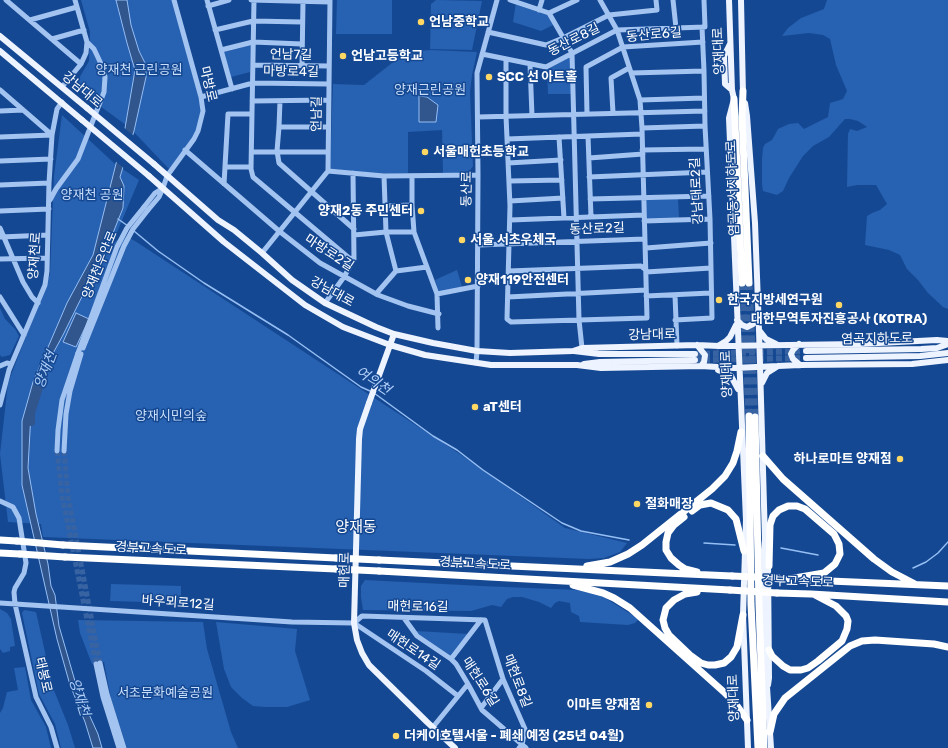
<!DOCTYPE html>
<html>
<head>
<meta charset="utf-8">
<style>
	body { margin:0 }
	canvas { display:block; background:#154892 }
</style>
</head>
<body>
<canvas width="948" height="748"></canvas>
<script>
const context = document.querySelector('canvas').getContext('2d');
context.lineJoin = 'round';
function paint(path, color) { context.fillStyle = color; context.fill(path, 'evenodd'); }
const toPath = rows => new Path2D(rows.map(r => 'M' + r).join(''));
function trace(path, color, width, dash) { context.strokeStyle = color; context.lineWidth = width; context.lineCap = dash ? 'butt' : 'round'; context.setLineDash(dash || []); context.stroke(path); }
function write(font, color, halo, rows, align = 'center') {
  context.font = font + ' Rubik,"Noto Sans KR",sans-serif'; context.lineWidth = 3; context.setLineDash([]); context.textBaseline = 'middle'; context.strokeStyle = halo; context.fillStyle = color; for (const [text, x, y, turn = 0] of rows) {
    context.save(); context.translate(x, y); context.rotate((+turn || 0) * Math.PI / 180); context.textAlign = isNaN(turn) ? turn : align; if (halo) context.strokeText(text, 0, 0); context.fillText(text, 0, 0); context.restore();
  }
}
const green = toPath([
	[81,0,172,0,199,98,201,110,197,128,193,137,169,169,130,128,74,87,89,61,90,32],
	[337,0,392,0,392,34,336,34],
	[436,0,482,1,472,50,430,49,431,4],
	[827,0,948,0,948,309,943,307,928,293,918,280,907,269,900,255,889,250,865,245,867,216,872,213,880,210,887,204,876,185,857,185,847,187,848,134,850,129,857,131,867,127,858,121,850,119,845,119,829,137,813,146,803,156,789,178,783,191,777,195,763,191,762,184,762,159,763,148,765,144,772,140,778,129,789,124,798,123,804,129,828,117,830,103,843,99,847,91,836,65,830,39,823,35,809,33,782,36,788,28,801,18,824,9],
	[516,2,549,13,555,24,541,31,513,22],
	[251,45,250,72,231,77,224,52],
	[431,50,477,52,472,75,470,92,473,166,471,169,467,173,443,173,442,130,408,132,408,173,388,174,330,169,333,84,364,85,406,52],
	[570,57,571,94,548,94,547,69],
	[62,115,115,164,139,180,112,244,120,238,127,237,135,241,472,462,565,528,627,543,620,552,604,558,589,559,43,537,41,524,8,522,0,454,8,383,50,274,54,176],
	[678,199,679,218,645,219,645,200],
	[457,270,462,287,439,292,435,280],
	[0,308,5,319,15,329,19,336,10,355,2,357,0,355],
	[365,580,482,586,578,590,599,594,637,618,638,620,635,623,628,625,580,622,579,616,571,612,570,603,559,601,555,603,551,608,539,602,522,597,513,597,507,599,501,607,492,605,471,611,363,610,361,597,361,586],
	[111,584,181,586,181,603,110,601],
	[0,609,7,613,11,619,15,646,10,647,10,651,3,653,0,649],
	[24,610,36,612,53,688,68,725,75,748,61,748,55,724,39,694,22,613],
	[78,620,203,622,207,649,231,732,238,748,127,748,111,699,104,662,92,664,80,633],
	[216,622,297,629,295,651,310,700,287,707,265,707,253,706,242,698,231,687,224,669],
	[415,631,469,634,452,657,418,635],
	[25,667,31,700,46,727,51,748,0,748,0,713,3,708,7,692,18,690,14,668]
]);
const water = toPath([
	[116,0,127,0,131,25,139,51,146,65,146,77,134,131,120,177,124,186,123,208,111,238,63,335,45,368,31,413,28,468,36,514,48,564,51,586,55,595,59,626,77,688,98,734,102,748,93,748,85,722,70,685,57,639,22,485,22,421,33,382,67,303,93,255,125,128,135,70,127,43,116,0],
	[419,96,427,97,438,105,436,122,419,122,419,96],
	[76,313,89,319,76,347,63,342,76,313]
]);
const pier = toPath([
	[123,127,134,136,125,169,115,161]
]);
const stream = toPath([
	[118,219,128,226],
	[134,231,158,251,204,283,288,335,361,387,370,391],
	[374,393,433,436,457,450,483,470,562,523,581,531,629,540],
	[704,543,735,545],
	[781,548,818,555],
	[913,568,926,562,938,553,948,542]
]);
const river = toPath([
	[31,422,31,413,45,368,49,359]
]);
const minorTunnel = toPath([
	[57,451,62,496,96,664],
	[64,451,68,496,100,663]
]);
const majorTunnel = toPath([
	[695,354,806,351],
	[695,360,806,358]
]);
const highwayTunnel = toPath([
	[742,283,749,416],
	[749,283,755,417]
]);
const minor = toPath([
	[6,0,81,64],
	[207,0,232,89],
	[251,0,330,2],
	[254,0,251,169,253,177,349,258,354,259],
	[510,0,549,13,577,0],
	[673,0,676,28],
	[208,6,229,0],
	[539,10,542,0],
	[549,13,572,53,579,320,582,348],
	[30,20,77,7],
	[215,30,253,21,302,22],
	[488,32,546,45,563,38,609,15,657,10,656,0],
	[52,39,84,30],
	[221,50,253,42,302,44],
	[482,54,546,67,617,30,705,27,704,0],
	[506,59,506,116,510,206,507,319,511,322,647,318,642,128,640,100,617,30,600,0],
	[530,64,532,116],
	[253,65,329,66],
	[302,66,303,1],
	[631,73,704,71],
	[62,87,81,64,86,53,87,42,75,0],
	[0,90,52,135],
	[201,97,253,83,329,84],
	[640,100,704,98],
	[252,101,329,100],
	[280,101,279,127,277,151,279,163,354,229],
	[0,111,23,110],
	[613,113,611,78,629,68],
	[587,114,586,67,623,47,703,42],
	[478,117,705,111],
	[279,127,328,127],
	[642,128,705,126],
	[588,136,591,217],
	[0,137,52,135],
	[559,137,564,218],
	[507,139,642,134],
	[185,150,279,231,320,263,378,295,408,306,439,314],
	[642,150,706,149],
	[252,152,328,152],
	[589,158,643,154],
	[0,161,51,159],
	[508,163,561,160],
	[225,167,251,167],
	[328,171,330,0],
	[328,171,384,176,478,175],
	[412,176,412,205,414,232,437,294,438,328],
	[589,177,707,172],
	[509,181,562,180],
	[224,184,228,114,251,114],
	[0,185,49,183],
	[163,188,167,176,194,139,198,131,203,111,201,97,174,0],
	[590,199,709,196],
	[50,200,56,189,78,159,104,92,105,77,103,68,94,49,87,42],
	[510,201,563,198],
	[386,206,412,205],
	[144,207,155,193,163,188,159,197,148,210],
	[0,211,49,209],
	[510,220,644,215],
	[644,221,710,219],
	[0,228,23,282,32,297,38,303],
	[354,235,386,232,414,232],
	[1,237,48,235],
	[478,245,645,239],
	[646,248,711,243],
	[262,253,328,171],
	[0,259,47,258],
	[396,271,427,267],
	[509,271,641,266,646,270],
	[646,272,711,268],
	[376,294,396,271,386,232,384,176],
	[437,294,478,286],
	[675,295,677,346],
	[646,296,711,293],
	[0,297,24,335],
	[508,297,646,290],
	[325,303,344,277,354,259,353,173],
	[675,320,712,318,710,219,705,126,704,71,702,27],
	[476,363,477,351,478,175,477,73,497,0],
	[0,366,7,363,11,364],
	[0,405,9,370,45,285,47,271,49,183,52,135,57,109,62,102],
	[57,451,58,430,62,400,78,353],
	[64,451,66,414,70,391,81,354],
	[0,501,13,507,19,518,26,563,24,573,15,588,14,592,15,604,36,697,51,727,57,748],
	[0,603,292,622,354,623],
	[404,618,417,636,451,659,456,664,468,684,482,710,526,748],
	[354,623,362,616,485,620,503,679,525,729,522,745,519,748],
	[354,623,426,671,458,696],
	[451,659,481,620],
	[100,663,107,694,124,748],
	[96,664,103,697,119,748],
	[481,708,503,679],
	[433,727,468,684]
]);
const major = toPath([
	[729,0,732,90,734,99,729,118,746,520,743,615,748,748],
	[741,0,743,94],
	[0,36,87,108],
	[730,44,724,56,725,84,732,90],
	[0,51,82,120],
	[745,103,747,116,755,223,759,330,765,540,764,550,765,677,767,687,771,748],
	[154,164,218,220,234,230,262,253,292,280,325,303,376,327,394,334,433,343,477,351,510,353,573,351,582,348,697,345,719,346,859,344,937,340,948,341],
	[149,176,224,242,305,305,343,327,390,345,425,355,491,365,577,365,601,368,701,366,734,368,800,365,912,364,948,360],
	[737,320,742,325,747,327,753,324,758,317],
	[759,330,766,339,776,344],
	[799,344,793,350,791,354,793,359,800,365],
	[697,345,705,355,704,362,701,366],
	[718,346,726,341,730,337,736,325],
	[574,351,599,354,695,354],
	[806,351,921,349,937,348,948,344],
	[806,358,920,356,948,353],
	[584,364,600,362,695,360],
	[718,370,725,372,731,376,738,389],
	[377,381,394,334],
	[762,383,767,373,778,366],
	[369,403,360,429,359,439,354,623,357,640,362,653,369,665,427,722,455,748],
	[768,685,769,678,768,563]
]);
const highway = toPath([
	[743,91,742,117,749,283],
	[734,99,742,283],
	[749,416,751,604,758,748],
	[755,417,759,605,764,748],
	[763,456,783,479,874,559,892,572,915,584],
	[692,511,700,505,711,503,728,510,736,519,744,551],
	[684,517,674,525,668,533,666,542,666,550,671,558,679,565,685,569,697,572],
	[0,540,17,541],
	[63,545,336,558],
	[0,553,20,554],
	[65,557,336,569],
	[379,560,732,576],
	[587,566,610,562,628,554,642,545,712,489,725,476,733,463,737,451,741,432],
	[769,566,770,525,773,516,779,510,788,506,797,506,805,509,834,534,839,544,840,554,835,564,824,573,789,579],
	[379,571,730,590],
	[806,580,948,586],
	[573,585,603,593,614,598,630,608,725,693,735,703,747,720],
	[697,592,685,594,674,600,666,608,663,620,665,628,669,635,690,655,701,663,708,665,715,665,724,663,731,657,737,647,743,615],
	[777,593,811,594,948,602],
	[769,650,772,656,783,666,790,670,801,670,808,668,818,661,842,641,847,629,848,621,846,616,836,606,815,595],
	[770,732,774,714,785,698,850,646,862,641,875,640,934,644,948,647]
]);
const minorBridge = toPath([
	[83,348,124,246,133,229,148,210],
	[78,353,117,247,127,228,144,207]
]);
const majorBridge = toPath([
	[87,108,154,164],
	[82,120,149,176],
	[369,403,377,381]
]);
const highwayBridge = toPath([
	[17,541,63,545],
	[20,554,65,557],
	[336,558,379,560],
	[336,569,379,571],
	[732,576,778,578],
	[730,590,777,593]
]);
const markers = [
	[421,22,4,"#ffd763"],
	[343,56,4,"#ffd763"],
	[489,77,4,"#ffd763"],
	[425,152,4,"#ffd763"],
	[421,211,4,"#ffd763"],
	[462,240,4,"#ffd763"],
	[468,280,4,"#ffd763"],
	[719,300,4,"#ffd763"],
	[839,305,4,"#ffd763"],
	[475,407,4,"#ffd763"],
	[900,459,4,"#ffd763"],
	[637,504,4,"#ffd763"],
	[649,705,4,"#ffd763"],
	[396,736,4,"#ffd763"]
];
const poiNames = [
	["언남중학교",429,22],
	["언남고등학교",351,56],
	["SCC 선 아트홀",497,77],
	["서울매헌초등학교",433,152],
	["양재2동 주민센터",413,211,"right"],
	["서울 서초우체국",470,240],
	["양재119안전센터",476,280],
	["한국지방세연구원",727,300],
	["대한무역투자진흥공사 (KOTRA)",839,319,"center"],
	["aT센터",483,407],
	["하나로마트 양재점",892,459,"right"],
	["절화매장",645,504],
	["이마트 양재점",641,705,"right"],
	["더케이호텔서울 - 폐쇄 예정 (25년 04월)",404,736]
];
const streetNames = [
	["동산로6길",654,35,-5],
	["동산로8길",574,40,-27],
	["양재대로",719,51,-92],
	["언남7길",291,55,1],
	["마방로4길",291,72,1],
	["마방로",208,84,77],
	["강남대로",82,90,40],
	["언남길",317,114,-89],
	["염곡동서지하도로",733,188,-92],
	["동산로",467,189,-89],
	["강남대로2길",697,191,-93],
	["동산로2길",597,229,-2],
	["마방로2길",329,253,33],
	["양재천로",35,256,-86],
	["양재천우안로",100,265,-68],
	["강남대로",332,292,29],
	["강남대로",652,335,-1],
	["염곡지하도로",877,339,-1],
	["양재대로",727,374,-92],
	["경부고속도로",151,549,3],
	["경부고속도로",475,564,3],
	["매헌로",345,570,-89],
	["경부고속도로",798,582,2],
	["바우뫼로12길",178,603,4],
	["매헌로16길",418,607,1],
	["매헌로14길",413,650,34],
	["태봉로",43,675,77],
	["매헌로8길",517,681,69],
	["매헌로6길",480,682,57],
	["양재대로",734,698,-92]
];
const parkNames = [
	["양재천 근린공원",139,70],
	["양재근린공원",430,90],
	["양재천 공원",92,195],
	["양재시민의숲",171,416],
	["서초문화예술공원",165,693]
];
const waterNames = [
	["양재천",46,370,-69],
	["여의천",373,381,34],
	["양재천",79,697,72]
];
const quarterNames = [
	["양재동",356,528]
];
paint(green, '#2761b1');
paint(water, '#31568d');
trace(water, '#95bef4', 1);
paint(pier, '#154892');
trace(stream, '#95bef4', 1.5);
trace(river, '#31568d', 8);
trace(minorTunnel, '#3863a2', 5, [5, 2.5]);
trace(majorTunnel, '#3863a2', 6, [6, 3]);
trace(highwayTunnel, '#3863a2', 7, [7, 3.5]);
trace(minor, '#a3c4f1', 5);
trace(major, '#edf3ff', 6);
trace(highway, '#fff', 7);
trace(minorBridge, '#a3c4f1', 5);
trace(majorBridge, '#edf3ff', 6);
trace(highwayBridge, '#fff', 7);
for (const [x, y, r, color] of markers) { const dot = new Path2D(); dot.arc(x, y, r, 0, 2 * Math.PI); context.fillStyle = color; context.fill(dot); trace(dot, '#154892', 1.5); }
write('bold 13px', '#fff', '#154892', poiNames, 'left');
write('13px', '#fff', '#154892', streetNames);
write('13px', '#cadffc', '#154892', parkNames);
write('italic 14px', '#afcef8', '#154892', waterNames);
write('15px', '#fff', '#154892', quarterNames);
</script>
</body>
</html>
